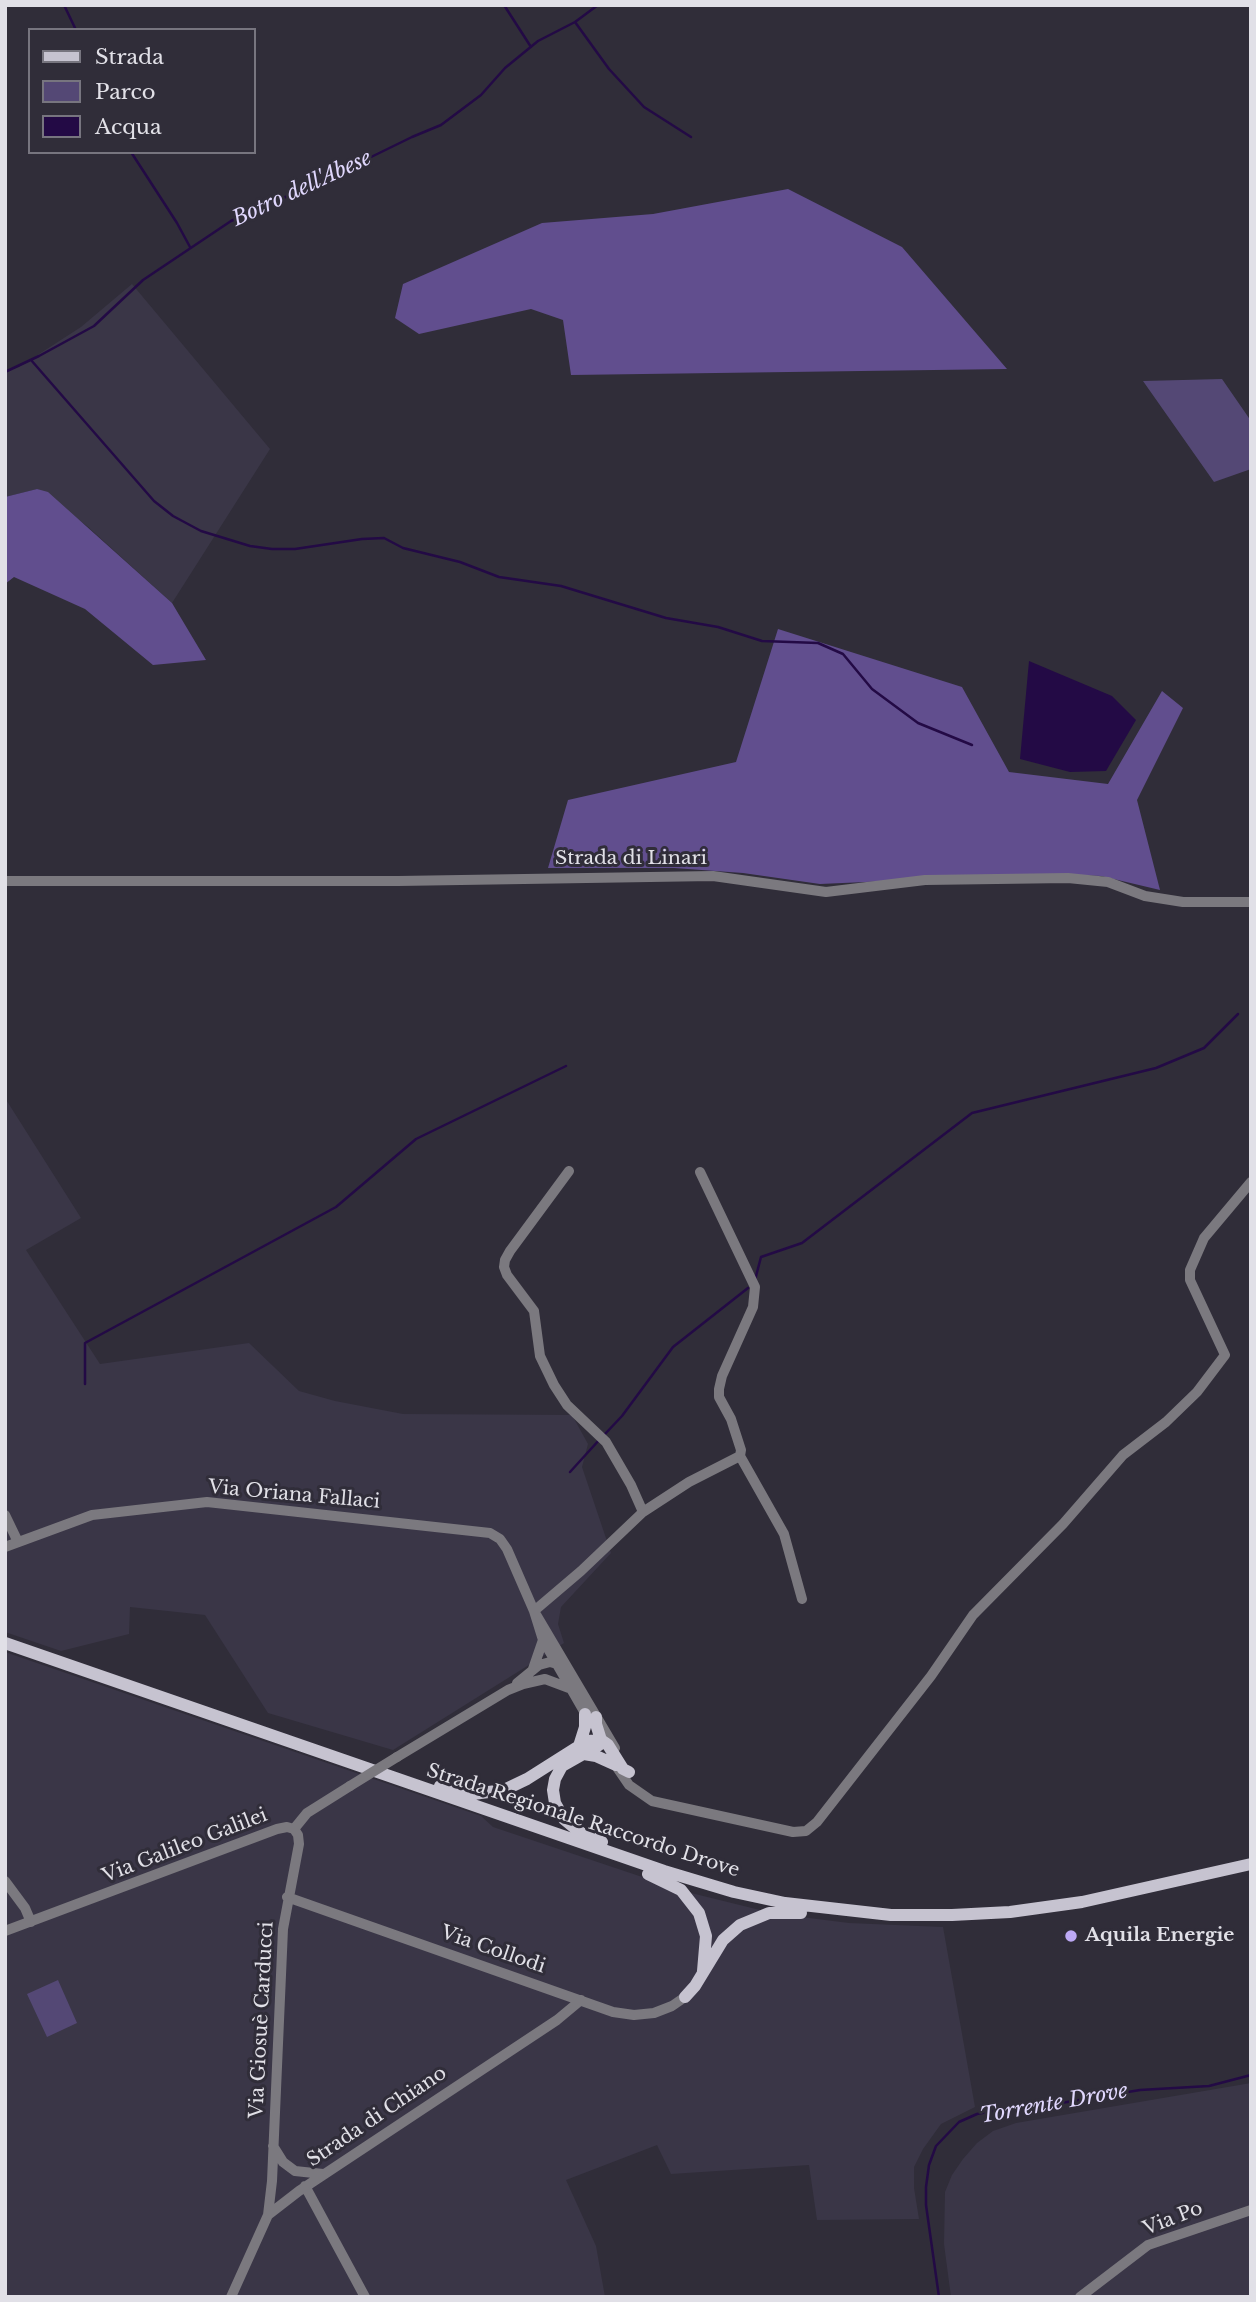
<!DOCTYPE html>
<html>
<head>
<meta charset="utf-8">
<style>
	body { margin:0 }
	#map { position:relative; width:1256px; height:2302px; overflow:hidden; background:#302d39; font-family:"Libre Baskerville",serif }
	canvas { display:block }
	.frame { position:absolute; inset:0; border:7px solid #e1e0e7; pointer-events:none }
	.legend { position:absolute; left:28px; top:28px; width:228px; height:126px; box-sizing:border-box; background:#302d39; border:2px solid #77757f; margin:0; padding:9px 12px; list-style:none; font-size:21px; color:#e1e0e7 }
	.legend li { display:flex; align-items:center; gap:14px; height:35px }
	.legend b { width:35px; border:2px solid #77757f }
</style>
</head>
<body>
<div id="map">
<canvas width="1256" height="2302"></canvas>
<div class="frame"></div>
<ul class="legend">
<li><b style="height:9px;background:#c6c3d0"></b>Strada</li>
<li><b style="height:19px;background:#544875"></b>Parco</li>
<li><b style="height:19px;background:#230a45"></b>Acqua</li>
</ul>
</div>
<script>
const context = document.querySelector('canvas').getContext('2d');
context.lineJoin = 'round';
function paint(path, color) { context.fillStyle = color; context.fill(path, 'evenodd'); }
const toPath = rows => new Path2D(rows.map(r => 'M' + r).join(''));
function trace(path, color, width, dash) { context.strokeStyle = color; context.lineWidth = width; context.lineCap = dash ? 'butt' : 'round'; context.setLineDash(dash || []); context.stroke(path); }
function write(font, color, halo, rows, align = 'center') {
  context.font = font + ' "Libre Baskerville",serif'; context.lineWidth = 6; context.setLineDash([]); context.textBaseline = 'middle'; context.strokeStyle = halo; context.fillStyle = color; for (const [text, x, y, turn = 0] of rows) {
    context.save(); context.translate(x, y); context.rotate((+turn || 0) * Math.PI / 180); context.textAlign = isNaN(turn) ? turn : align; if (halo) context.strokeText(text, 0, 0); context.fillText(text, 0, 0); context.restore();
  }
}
const built = toPath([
	[132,284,270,449,172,603,87,526,37,489,5,497,5,371,19,367,81,327],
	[5,1098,81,1218,26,1250,100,1364,249,1343,299,1391,335,1401,403,1414,572,1415,588,1444,582,1467,611,1553,561,1607,558,1624,564,1643,393,1750,268,1713,205,1615,130,1607,129,1634,61,1651,5,1632],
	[5,1652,481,1816,493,1827,687,1892,760,1910,801,1917,849,1923,943,1927,975,2107,941,2124,923,2149,914,2167,914,2188,919,2219,817,2220,809,2165,671,2174,657,2145,566,2180,596,2246,605,2297,5,2297],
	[1251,2083,1251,2297,951,2297,944,2244,945,2192,952,2175,963,2159,977,2143,993,2131,1016,2123]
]);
const green = toPath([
	[1222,379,1251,421,1251,469,1214,482,1143,381],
	[58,1980,77,2023,47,2037,27,1994]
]);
const forest = toPath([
	[788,189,902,247,1007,369,571,375,563,320,531,309,419,334,395,318,403,284,542,223,653,214],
	[37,489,48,492,172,603,206,660,153,665,85,609,14,577,5,584,5,497],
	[778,629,962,687,1009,772,1108,784,1162,691,1183,708,1137,800,1160,890,1101,876,1048,874,820,884,743,873,674,868,548,868,568,800,736,762]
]);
const water = toPath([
	[1029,661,1112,696,1136,720,1106,771,1070,772,1020,759]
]);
const stream = toPath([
	[64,5,76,30],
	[504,5,531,47],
	[575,22,609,69,644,107,691,137],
	[131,152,177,223,190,247],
	[31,360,154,501,173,516,201,531,250,546,272,549,295,549,362,539,384,538,403,548,460,562,499,577,561,586,666,618,718,627,762,641,818,643,843,654,872,689,918,723,972,745],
	[5,372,39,356,94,326,143,280,231,221,324,180,412,137,441,125,481,95,505,68,538,41,575,22,598,5],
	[755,1280,761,1257,802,1243,972,1113,1156,1068,1204,1048,1238,1014],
	[85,1384,85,1343,336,1207,416,1139,566,1066],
	[605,1434,622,1416,673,1347,748,1288],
	[570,1472,600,1439],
	[939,2297,926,2205,926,2187,929,2165,936,2146,959,2122,977,2114,992,2111,1061,2103,1140,2090,1209,2086,1251,2075]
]);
const minor = toPath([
	[5,881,398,881,713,876,826,892,925,880,1068,878,1108,882,1145,896,1183,902,1251,902],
	[740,1456,784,1534,802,1599],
	[643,1512,689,1482,740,1456,741,1450,731,1419,719,1397,719,1389,722,1376,753,1307,755,1287,700,1172],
	[5,1515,18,1542],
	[5,1547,92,1515,207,1502,490,1533,500,1539,507,1549,534,1611,615,1748],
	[534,1611,543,1640,589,1720],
	[534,1611,581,1571,643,1512,631,1485,606,1442,567,1405,554,1385,540,1356,534,1311,507,1275,504,1267,505,1260,510,1251,569,1171],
	[533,1669,543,1640],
	[517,1683,539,1665,550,1662,557,1664],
	[397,1757,508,1690,523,1684,545,1679,569,1688],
	[616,1766,629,1785,652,1801,793,1832,806,1831,817,1822,931,1676,973,1615,1063,1524,1123,1455,1166,1422,1197,1392,1225,1355,1190,1280,1190,1270,1204,1238,1251,1182],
	[294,1829,307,1813,350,1786],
	[5,1881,25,1908,31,1922],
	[287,1897,613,2012,634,2015,654,2013,672,2006,685,1997],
	[5,1931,277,1829,287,1827,294,1829],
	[273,2146,283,2162,295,2171,323,2174],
	[305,2186,365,2297],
	[268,2215,272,2181,283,1929,299,1844,298,1835,294,1829],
	[231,2297,268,2215,299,2191,557,2020,581,2000],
	[1080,2297,1148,2245,1251,2210]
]);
const major = toPath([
	[5,1643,664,1871,734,1892,785,1903,891,1915,952,1915,1010,1912,1082,1902,1251,1864],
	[596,1717,596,1724,601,1740,608,1745,623,1769,629,1772],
	[601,1740,599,1745,562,1766,555,1779,553,1790,555,1803,564,1819,581,1833,602,1842],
	[579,1746,585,1727,585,1714],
	[584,1754,596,1756,616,1765],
	[440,1786,473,1794,504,1790,527,1779,587,1741,601,1740],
	[648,1874,681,1890,699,1913,706,1936,703,1971],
	[685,1997,695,1986,723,1940,740,1925,769,1913,801,1913]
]);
const minorBridge = toPath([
	[350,1786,397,1757]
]);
const markers = [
	[1071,1936,7,"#bda9f5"]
];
const streetNames = [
	["Strada di Linari",631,859],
	["Via Oriana Fallaci",294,1495,5],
	["Strada Regionale Raccordo Drove",583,1821,18],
	["Via Galileo Galilei",185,1846,-21],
	["Via Collodi",493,1950,19],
	["Via Giosuè Carducci",262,2020,-87],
	["Strada di Chiano",377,2117,-34],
	["Via Po",1173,2219,-21]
];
const poiNames = [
	["Aquila Energie",1085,1936]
];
const waterNames = [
	["Botro dell'Abese",302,189,-25],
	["Torrente Drove",1054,2104,-10]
];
paint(built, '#3a3647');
paint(green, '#544875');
paint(forest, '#614e8e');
paint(water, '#230a45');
trace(stream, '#230a45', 2.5);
trace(minor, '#7b797f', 10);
trace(major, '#c6c3d0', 12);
trace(minorBridge, '#7b797f', 10);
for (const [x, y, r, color] of markers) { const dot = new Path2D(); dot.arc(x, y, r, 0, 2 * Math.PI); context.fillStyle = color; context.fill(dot); trace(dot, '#302d39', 2.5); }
write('19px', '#e1e0e7', '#302d39', streetNames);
write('bold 19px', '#e1e0e7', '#302d39', poiNames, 'left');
write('italic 21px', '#e0d7fd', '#302d39', waterNames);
</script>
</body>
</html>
